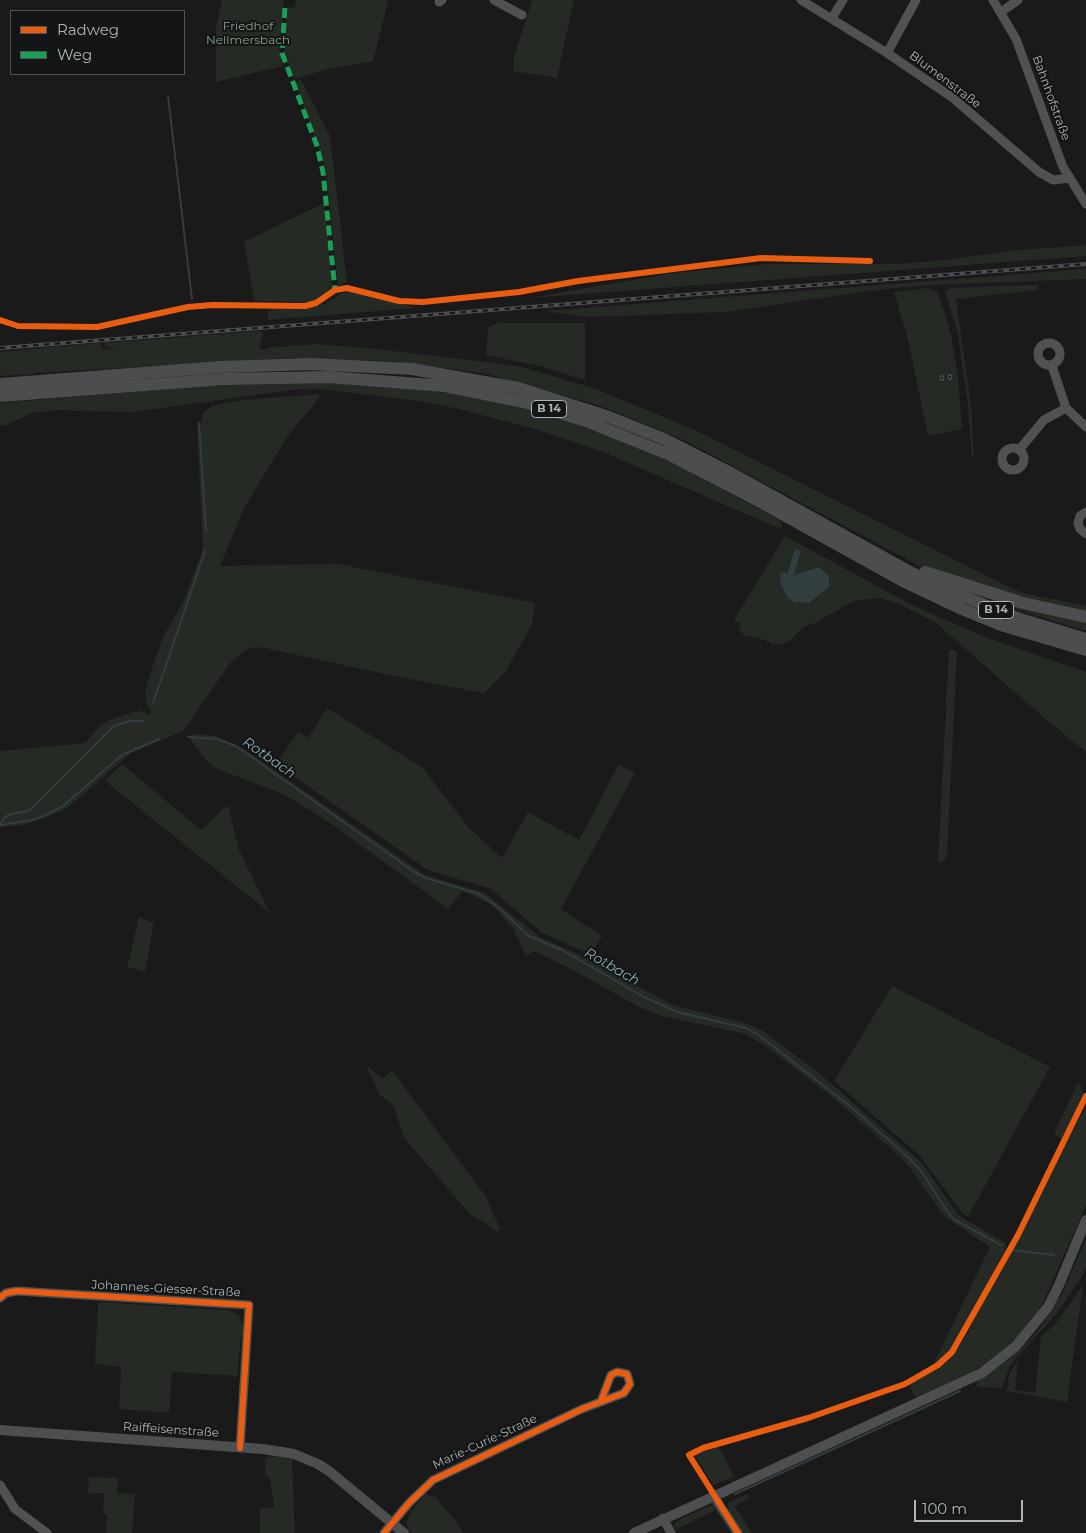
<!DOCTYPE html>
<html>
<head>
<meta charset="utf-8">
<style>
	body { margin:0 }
	#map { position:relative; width:1086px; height:1533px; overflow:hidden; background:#1a1a1a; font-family:Montserrat,sans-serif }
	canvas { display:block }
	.legend { position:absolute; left:10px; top:10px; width:175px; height:65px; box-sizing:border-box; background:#141516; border:1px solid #515557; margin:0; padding:6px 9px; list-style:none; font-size:15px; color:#adb5b9 }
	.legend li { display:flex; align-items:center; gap:10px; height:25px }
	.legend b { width:25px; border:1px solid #515557 }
	.scale { position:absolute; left:914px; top:1500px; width:109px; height:22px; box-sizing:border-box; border:2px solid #adb5b9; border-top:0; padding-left:6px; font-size:15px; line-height:18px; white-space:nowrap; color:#adb5b9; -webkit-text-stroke:4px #141516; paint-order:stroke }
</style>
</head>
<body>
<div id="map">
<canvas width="1086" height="1533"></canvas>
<ul class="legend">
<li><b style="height:6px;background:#e95d12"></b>Radweg</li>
<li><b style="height:6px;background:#1a9f57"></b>Weg</li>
</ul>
<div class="scale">100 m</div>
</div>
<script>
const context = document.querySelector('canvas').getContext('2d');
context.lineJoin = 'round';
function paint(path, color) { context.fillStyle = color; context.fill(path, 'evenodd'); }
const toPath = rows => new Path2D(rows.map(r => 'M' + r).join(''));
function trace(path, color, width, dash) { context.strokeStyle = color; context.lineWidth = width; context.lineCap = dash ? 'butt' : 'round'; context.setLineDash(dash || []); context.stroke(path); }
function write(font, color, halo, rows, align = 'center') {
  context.font = font + ' Montserrat,sans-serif'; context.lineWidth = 4; context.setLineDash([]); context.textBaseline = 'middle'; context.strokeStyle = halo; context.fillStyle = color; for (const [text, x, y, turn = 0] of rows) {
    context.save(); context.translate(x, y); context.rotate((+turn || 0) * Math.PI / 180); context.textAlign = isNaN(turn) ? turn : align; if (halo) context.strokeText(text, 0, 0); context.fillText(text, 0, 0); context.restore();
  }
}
const green = toPath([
	[222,0,284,0,279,48,283,66,216,82,216,28],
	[296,0,385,0,388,2,373,61,324,70,294,79,284,48,288,7,294,8],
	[532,0,574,0,557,78,513,71,514,57],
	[301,80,330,136,347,282,338,286,326,169,295,82],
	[324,203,332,288,312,302,254,301,244,242],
	[1086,245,1086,256,529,298,673,273,767,264,897,264,936,261,1019,250],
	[1086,269,1086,279,929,285,877,290,725,312,587,317,544,311],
	[1037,285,1038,290,956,299,971,406,974,457,972,457,968,406,958,334,945,292,950,288],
	[928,288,938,292,951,334,958,378,962,429,928,436,908,340,894,292],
	[351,292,416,308,267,320,269,311,274,307,316,306,325,304,342,293],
	[498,323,585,323,585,380,544,367,486,355,488,327],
	[261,331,263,334,259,346,261,350,273,347,317,344,367,348,519,366,596,389,697,431,1015,590,1027,594,1086,606,1086,615,938,574,919,566,686,441,614,411,580,400,483,373,389,361,289,358,36,373,34,371,34,374,0,376,0,352,100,343,103,349,119,350,106,347,104,343],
	[287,382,364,383,452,393,519,407,575,423,624,441,678,465,780,520,783,530,603,452,538,430,459,409,419,401,319,389,291,390,133,412,57,410,32,413,7,425,0,426,0,403,192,387],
	[322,394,288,436,244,508,220,566,338,564,535,603,532,624,506,671,484,693,394,676,265,648,255,647,244,651,231,662,183,731,131,753,67,808,55,814,24,825,0,827,0,751,85,743,100,726,110,720,133,712,142,711,149,715,151,711,147,705,145,694,148,680,162,639,184,600,203,549,197,423,201,423,203,413,212,406,242,400],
	[785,536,912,605,985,637,1086,672,1086,752,1036,711,936,623,899,604,880,598,854,601,815,623,803,627,791,640,782,644,773,644,759,638,744,635,739,629,741,624,734,620],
	[795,549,801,551,794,575,806,573,812,568,829,587,809,603,794,602,786,573],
	[954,586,1086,622,1086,631,1003,605],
	[949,649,957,651,947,856,943,862,938,862],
	[327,708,423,768,469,828,502,858,528,812,579,840,619,764,635,773,561,909,602,936,591,955,541,932,491,889,428,870,276,764,298,732,308,738],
	[199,734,215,736,241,747,425,875,485,893,541,938,589,959,672,1005,745,1023,763,1031,819,1073,922,1163,958,1215,1006,1243,1005,1250,954,1346,932,1367,990,1247,944,1216,905,1161,831,1096,768,1048,746,1034,662,1016,641,1008,569,968,534,951,526,956,513,928,491,904,463,891,448,909,329,822,285,795,215,768,206,760,191,740,192,735],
	[122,764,201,830,226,806,229,809,239,850,270,913,105,781],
	[139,917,154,923,145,972,127,967],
	[892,986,1050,1067,968,1217,962,1213,920,1156,834,1081],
	[366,1065,383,1079,392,1070,486,1197,500,1229,498,1232,469,1213,404,1138,394,1106,380,1095],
	[1078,1082,1083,1091,1084,1097,1062,1139,1054,1134],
	[1086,1106,1086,1205,1044,1301,1032,1321,1016,1339,993,1359,968,1375,917,1399,910,1388,910,1382,945,1363,962,1343],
	[1086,1238,1086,1267,1081,1278,1058,1312,1010,1365,1002,1388,977,1387,977,1381,1023,1347,1040,1328,1062,1294],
	[1083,1285,1067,1402,1007,1391,1009,1374,1018,1361,1015,1390,1035,1393,1041,1337,1056,1323],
	[98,1302,228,1310,239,1315,244,1330,243,1336,241,1336,237,1376,172,1372,169,1413,119,1409,121,1367,95,1364],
	[719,1447,734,1477,713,1485,695,1455],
	[270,1456,292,1459,295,1533,260,1533,260,1509,274,1507,270,1478,265,1476,265,1458],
	[89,1477,118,1478,117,1493,135,1494,132,1533,106,1533,107,1514,103,1513,104,1494,88,1493],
	[426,1494,431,1497,435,1496,458,1524,463,1533,411,1533,407,1526,407,1520,412,1510],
	[747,1494,750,1498,735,1506,752,1533,741,1533,729,1513,728,1503],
	[716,1503,735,1533,731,1533,716,1510,675,1530,673,1525,680,1519]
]);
const water = toPath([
	[795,549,801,551,794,575,819,567,829,576,829,587,809,603,794,602,788,598,781,585,780,574,783,572,787,573]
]);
const stream = toPath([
	[168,96,192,299],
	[199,423,206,532],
	[153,703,205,551],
	[188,737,217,739,236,746,413,871,426,878,479,894,500,909,529,936,562,950,644,997,677,1012,746,1028,760,1036,851,1107,908,1157,922,1172,948,1213,955,1220,1001,1245],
	[0,825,5,817,11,814,29,811,114,726,130,721,143,721],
	[0,825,32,820,46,815,63,806,122,755,159,739],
	[1013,1250,1054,1255],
	[735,1494,960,1391]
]);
const minor = toPath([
	[494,0,522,15],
	[801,0,887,53,953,98,1039,172,1053,180,1069,178],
	[993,0,1016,39,1063,167,1086,204],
	[439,2,442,0],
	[1001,12,1018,0],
	[832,18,843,0],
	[887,53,916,0],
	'1038 354a11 11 0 1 1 22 0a11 11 0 1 1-22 0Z',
	[1052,366,1066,408],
	'1002 459a11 11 0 1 1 22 0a11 11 0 1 1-22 0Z',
	[1019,450,1044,420,1066,408,1086,427],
	[1086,512,1080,516,1078,523,1080,529,1086,534],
	[0,1298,6,1293,17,1291,249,1305,240,1448],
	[0,1485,15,1509,47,1533],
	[713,1495,738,1533],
	[663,1518,671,1533],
	[384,1533,409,1503,433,1480,582,1409,624,1393,630,1384,627,1374,617,1372,611,1375,601,1401]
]);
const major = toPath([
	[0,1430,263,1449,294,1454,318,1464,329,1471,404,1533],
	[634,1533,982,1373,1016,1346,1048,1307,1059,1285,1086,1220]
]);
const highway = toPath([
	[0,384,221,367,310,364,412,369,518,388,609,417,664,439,729,472,910,572,950,591,1020,619,1086,639],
	[0,396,224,379,328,377,445,386,524,402,586,421,668,454,755,499,903,581,962,609,1001,625,1086,650],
	[925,572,1023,603,1086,617]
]);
const rail = toPath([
	[0,348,1086,264],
	[950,376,950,378],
	[942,377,942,379]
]);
const quiet = toPath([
	[285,8,282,53,317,146,323,172,335,290]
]);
const cycleway = toPath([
	[0,320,18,326,97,327,188,307,212,305,305,306,316,303,335,290,347,288,399,301,423,302,519,292,578,281,761,258,870,261],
	[0,1298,6,1293,17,1291,249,1305,240,1448],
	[384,1533,409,1503,433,1480,582,1409,624,1393,630,1384,627,1374,617,1372,611,1375,601,1401],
	[738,1533,689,1455,703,1448,808,1418,905,1384,938,1365,952,1352,1018,1235,1086,1096]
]);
const shields = [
	[549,409,35],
	[996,610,35]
];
const shieldNames = [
	["B 14",549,409],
	["B 14",996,610]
];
const parkNames = [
	["Friedhof",248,26],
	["Nellmersbach",248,40]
];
const streetNames = [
	["Blumenstraße",945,80,37],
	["Bahnhofstraße",1051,98,70],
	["Johannes-Giesser-Straße",166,1289,3],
	["Raiffeisenstraße",171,1430,4],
	["Marie-Curie-Straße",485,1442,-25]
];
const waterNames = [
	["Rotbach",269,758,35],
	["Rotbach",612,967,30]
];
paint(green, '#252a24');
paint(water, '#323d3f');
trace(stream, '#323d3f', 2);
trace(minor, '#4f5153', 9);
trace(major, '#4c4e4f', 10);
trace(highway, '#4c4d4f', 12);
trace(rail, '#4b4d4e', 4);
trace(rail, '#141516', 2, [5.5]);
trace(quiet, '#1a9f57', 5, [10, 5]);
trace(cycleway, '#e95d12', 6);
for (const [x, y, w] of shields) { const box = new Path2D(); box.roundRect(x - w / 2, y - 8.5, w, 17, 4); context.fillStyle = '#141516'; context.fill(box); trace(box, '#adb5b9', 1); }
write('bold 11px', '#adb5b9', null, shieldNames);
write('12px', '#8da286', '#141516', parkNames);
write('12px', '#adb5b9', '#141516', streetNames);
write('italic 14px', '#88aab1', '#141516', waterNames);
</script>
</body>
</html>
